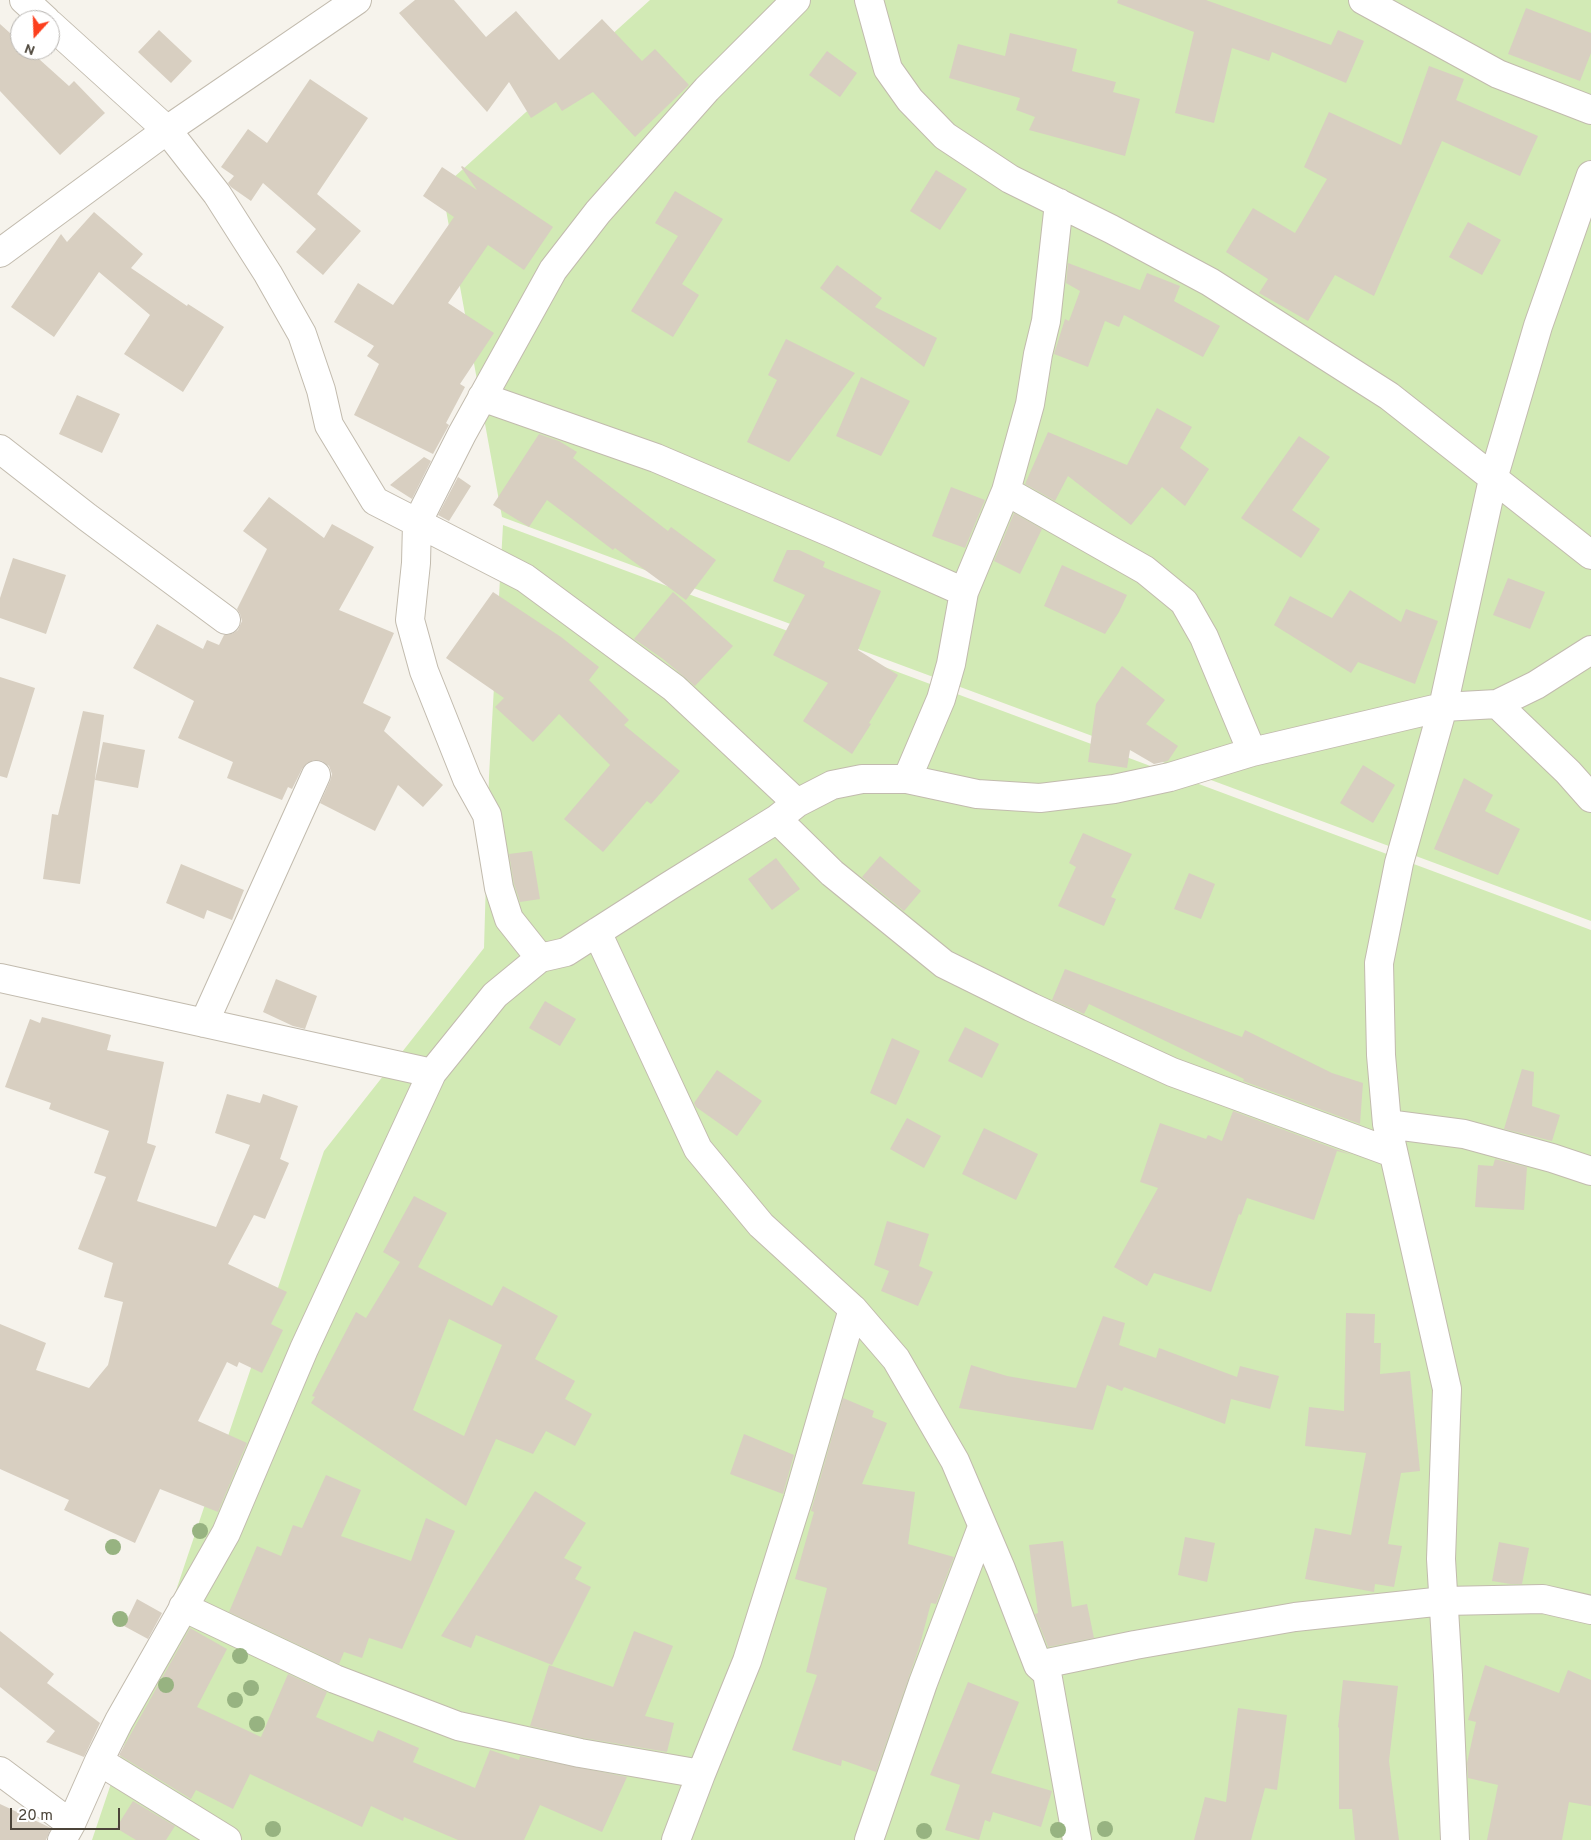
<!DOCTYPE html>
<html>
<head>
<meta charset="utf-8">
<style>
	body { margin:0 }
	#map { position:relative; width:1591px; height:1840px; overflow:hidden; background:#f6f3ec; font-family:Overpass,sans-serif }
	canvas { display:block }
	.north { position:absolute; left:10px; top:10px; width:50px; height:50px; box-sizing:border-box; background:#fff; border:1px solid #b7b4b0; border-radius:50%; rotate:200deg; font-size:14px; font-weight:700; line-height:20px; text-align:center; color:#4b4439 }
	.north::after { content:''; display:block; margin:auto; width:18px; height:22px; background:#fc3f1d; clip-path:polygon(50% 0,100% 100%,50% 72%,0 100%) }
	.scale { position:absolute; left:10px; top:1808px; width:110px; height:22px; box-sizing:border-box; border:2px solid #4b4439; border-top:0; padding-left:6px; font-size:15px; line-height:18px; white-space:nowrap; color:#4b4439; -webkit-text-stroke:4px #fff; paint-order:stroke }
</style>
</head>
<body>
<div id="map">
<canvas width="1591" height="1840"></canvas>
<div class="north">N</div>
<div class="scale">20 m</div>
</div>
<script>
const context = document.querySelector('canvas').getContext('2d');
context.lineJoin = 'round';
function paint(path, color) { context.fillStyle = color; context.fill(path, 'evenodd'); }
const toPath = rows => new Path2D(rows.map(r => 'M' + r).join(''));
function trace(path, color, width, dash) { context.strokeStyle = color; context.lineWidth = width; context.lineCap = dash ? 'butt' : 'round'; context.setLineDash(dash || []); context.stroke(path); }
const green = toPath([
	[650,0,1591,0,1591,921,502,517,442,188],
	[503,525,1591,930,1591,1840,92,1840,324,1151,484,948,489,776]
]);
const building = toPath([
	[415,0,454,0,486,37,516,11,559,60,602,19,642,61,655,49,689,85,635,137,593,92,562,111,556,102,531,118,509,82,487,112,399,13],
	[1118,0,1206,0,1331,45,1338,30,1364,41,1346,83,1272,52,1269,61,1232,48,1214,123,1175,113,1194,32,1117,3],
	[1526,8,1591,33,1591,53,1580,81,1508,54],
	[0,24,20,42,20,50,29,50,69,86,74,81,105,113,60,155,0,91],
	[159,30,192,61,171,83,138,52],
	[1010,33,1077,49,1072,71,1116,82,1113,92,1140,99,1125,156,1029,130,1035,117,1016,110,1020,98,949,78,958,44,1005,56],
	[827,51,857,73,840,97,809,75],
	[1429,66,1464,79,1456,100,1538,136,1520,176,1442,141,1374,296,1335,275,1308,321,1259,293,1268,279,1226,252,1253,208,1295,233,1327,179,1304,167,1329,112,1401,145],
	[310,79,368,118,317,194,361,231,323,275,296,252,316,229,263,183,251,201,231,187,228,183,234,176,221,167,248,129,267,143],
	[462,166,553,227,524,270,488,245,448,303,494,333,460,384,465,387,446,423,449,425,433,454,354,415,379,364,367,356,374,346,334,322,358,283,393,305,454,217,423,196,442,167,477,190,461,167],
	[936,170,967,189,940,230,910,211],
	[675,191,723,219,682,284,699,295,673,337,631,311,678,236,655,223],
	[94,212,143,254,131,268,187,306,188,304,224,327,183,392,124,354,150,315,99,272,54,337,11,307,61,234,67,242],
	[1468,222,1501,240,1482,275,1449,257],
	[1068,263,1140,290,1147,273,1180,286,1174,301,1220,326,1203,357,1124,315,1119,327,1105,321,1088,367,1054,354,1065,319,1069,321,1080,291,1066,283],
	[837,265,882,298,875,307,937,338,924,367,820,288],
	[786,339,855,373,789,462,747,442,777,380,768,375],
	[861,377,910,401,881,456,836,436],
	[77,395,120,414,102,453,59,434],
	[1157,408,1192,427,1180,448,1209,469,1185,506,1162,487,1131,525,1068,476,1055,501,1025,484,1048,432,1127,465],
	[539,434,559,441,577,452,573,458,668,531,671,527,716,560,686,600,615,548,613,550,547,500,529,527,493,505],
	[1299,436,1330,457,1292,510,1320,529,1301,558,1241,518],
	[424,457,431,461,412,499,390,485],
	[458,477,471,486,449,521,438,515],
	[951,487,985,500,965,548,932,536],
	[269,497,324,538,332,524,374,547,339,610,394,633,363,703,391,717,384,731,443,785,423,807,398,785,375,831,320,803,330,781,332,774,329,766,322,761,314,760,307,763,302,769,292,789,288,787,282,800,227,778,233,762,178,738,194,701,133,668,157,624,203,649,207,640,219,645,224,635,232,634,238,630,242,621,240,614,237,609,267,549,243,531],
	[1014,513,1042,529,1020,574,994,561],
	[787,550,799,550,825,562,823,567,881,591,858,650,898,675,869,723,871,724,852,754,803,721,828,683,773,655,805,595,773,581],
	[13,558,66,575,46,634,0,618,0,598],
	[1062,565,1127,595,1119,612,1105,634,1044,606],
	[1508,578,1545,592,1530,629,1493,615],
	[1350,590,1401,622,1406,609,1438,621,1415,684,1358,662,1351,673,1274,625,1290,596,1332,618],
	[493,592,561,637,599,667,589,680,629,720,624,725,680,771,651,804,647,801,603,852,564,819,610,765,559,714,533,742,495,707,504,698,446,658],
	[673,592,733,646,695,686,663,659,634,639],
	[1122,666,1165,700,1146,724,1178,746,1168,761,1154,764,1130,750,1127,768,1088,762,1096,704],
	[0,677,35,688,7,778,0,776],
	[83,711,104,715,80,884,43,879,52,814,58,815],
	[103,742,145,750,138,788,95,780],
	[1363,765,1395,785,1373,823,1340,803],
	[1464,778,1493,795,1485,811,1520,829,1498,875,1434,849],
	[1083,833,1132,854,1111,897,1116,899,1104,926,1058,906,1076,867,1069,863],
	[532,851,540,899,520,902,514,884,509,854],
	[880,856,921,891,904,911,862,877],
	[776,858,800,889,772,910,748,879],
	[181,864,244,890,232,920,207,910,204,919,166,903],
	[1189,873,1215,884,1201,919,1174,909],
	[1065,969,1242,1037,1245,1030,1332,1073,1363,1083,1360,1124,1243,1081,1244,1079,1089,1004,1084,1014,1052,1000],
	[276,979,317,996,305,1029,293,1026,263,1012],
	[545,1001,576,1019,560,1046,529,1028],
	[42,1017,111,1035,107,1050,164,1062,147,1143,156,1146,137,1201,216,1227,250,1145,215,1133,227,1094,260,1103,263,1094,298,1106,280,1159,289,1163,265,1219,254,1215,228,1264,287,1292,271,1324,283,1330,262,1373,239,1362,237,1367,227,1362,198,1421,247,1443,218,1512,160,1489,135,1543,64,1510,69,1500,0,1469,0,1324,46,1343,36,1370,89,1388,108,1365,123,1302,104,1297,113,1263,78,1249,106,1177,94,1173,109,1131,49,1109,51,1103,5,1087,30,1019,40,1023],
	[965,1027,999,1044,982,1078,948,1061],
	[892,1038,920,1051,896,1105,870,1093],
	[1522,1069,1534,1072,1532,1106,1560,1115,1552,1141,1504,1129],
	[717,1070,762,1101,737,1136,696,1107,694,1103],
	[1233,1111,1352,1155,1337,1151,1314,1220,1247,1198,1241,1215,1239,1214,1211,1292,1154,1273,1147,1286,1114,1267,1158,1188,1140,1182,1160,1123,1206,1139,1208,1135,1222,1141],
	[907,1118,941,1136,924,1168,890,1149],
	[984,1128,1038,1154,1016,1200,962,1174],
	[1495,1159,1527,1167,1524,1210,1475,1207,1478,1165,1493,1166],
	[414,1196,447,1213,418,1267,492,1306,503,1286,558,1316,535,1359,575,1381,565,1399,592,1414,575,1446,546,1431,533,1454,496,1439,466,1506,311,1403,315,1397,312,1396,356,1312,366,1318,400,1262,383,1252],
	[449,1319,502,1345,464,1436,413,1410],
	[887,1221,929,1234,919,1266,933,1272,918,1306,881,1291,889,1271,874,1265],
	[1346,1313,1375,1314,1374,1343,1381,1343,1380,1374,1410,1371,1420,1471,1401,1473,1388,1544,1402,1546,1394,1587,1375,1584,1374,1592,1305,1579,1315,1528,1351,1535,1366,1453,1305,1446,1309,1407,1344,1411],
	[1103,1316,1125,1323,1119,1345,1156,1358,1159,1348,1237,1377,1240,1366,1279,1376,1270,1409,1231,1399,1225,1424,1124,1387,1122,1391,1107,1385,1093,1430,959,1408,971,1365,1007,1376,1076,1388],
	[843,1398,874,1411,872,1417,887,1423,862,1484,915,1492,908,1544,954,1557,936,1604,931,1603,919,1648,876,1772,842,1760,841,1766,792,1750,817,1675,806,1672,827,1588,795,1579,814,1512,811,1511],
	[744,1434,794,1455,783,1494,730,1474],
	[326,1475,361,1490,341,1536,411,1561,426,1518,455,1531,402,1649,369,1638,362,1658,344,1652,339,1664,229,1612,257,1546,281,1556,293,1525,302,1528],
	[535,1491,586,1523,564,1558,582,1567,575,1579,591,1587,552,1665,476,1635,471,1648,441,1636],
	[1185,1537,1215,1543,1207,1582,1178,1575],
	[1063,1541,1072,1607,1087,1604,1094,1638,1048,1647,1035,1614,1038,1613,1029,1545],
	[1499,1542,1529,1548,1522,1584,1510,1584,1492,1581],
	[137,1599,162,1613,148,1639,124,1626],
	[190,1628,227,1649,197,1707,261,1737,288,1674,327,1692,316,1717,373,1742,378,1730,419,1748,413,1762,475,1788,490,1750,519,1760,520,1756,627,1777,602,1832,540,1805,524,1840,458,1840,404,1817,403,1821,371,1806,362,1827,250,1774,233,1809,196,1790,191,1799,119,1755],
	[0,1631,54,1674,47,1683,100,1723,84,1757,46,1742,55,1731,0,1687],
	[634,1631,673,1646,645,1716,674,1723,667,1752,583,1738,530,1726,549,1665,613,1687],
	[1485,1665,1559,1693,1568,1670,1591,1680,1591,1806,1569,1802,1562,1840,1487,1840,1498,1785,1468,1778,1467,1763,1476,1722,1468,1720],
	[1343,1680,1398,1686,1389,1761,1399,1840,1355,1840,1352,1809,1339,1809,1339,1728,1338,1727],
	[968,1682,1019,1702,991,1773,1052,1791,1041,1827,993,1812,990,1822,985,1820,979,1840,945,1830,960,1785,930,1775],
	[1238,1708,1287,1715,1277,1790,1265,1788,1251,1840,1194,1840,1205,1797,1226,1802],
	[133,1801,175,1826,166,1840,136,1840,116,1828],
	[0,1804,51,1828,46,1840,0,1840]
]);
const minor = toPath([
	[24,0,46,20],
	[869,0,888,69,910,100,945,136,1010,179,1111,229,1210,282,1389,396,1591,555],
	[1363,0,1498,74,1591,110],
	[50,24,167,130,217,194,268,274,302,334,321,390,329,425,375,501,525,578,674,688,797,803],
	[0,253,167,130,357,0],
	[482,397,656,458,832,533,964,592],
	[0,449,87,517,226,620],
	[1006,491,1145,570,1184,602,1204,637,1252,752],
	[1497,704,1568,772,1591,798],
	[907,779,941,699,951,664,964,592,1006,491,1030,404,1038,354,1046,321,1059,203],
	[777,819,832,873,944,964,1031,1007,1172,1072,1393,1153],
	[597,932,698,1149,761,1225,853,1309,896,1359,955,1461,1001,1569,1038,1665,1047,1673,1077,1840],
	[540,958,509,919,499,888,487,815,467,779,424,671,410,620,416,563,417,523,462,434,553,270,598,212,707,89,796,0],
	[0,978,432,1073],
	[204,1023,316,775],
	[1387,1124,1464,1134,1552,1158,1591,1171],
	[183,1607,335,1679,458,1726,580,1753,701,1774],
	[1038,1665,1135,1645,1295,1617,1444,1601,1543,1599,1591,1610],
	[99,1761,227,1840],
	[0,1771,71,1824],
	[62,1840,71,1824,99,1761,119,1721,226,1533,304,1349,432,1073,495,995,540,958,566,952,669,886,777,819,797,803,832,785,862,779,907,779,977,794,1040,798,1114,789,1170,777,1252,752,1443,707,1497,704,1536,685,1591,650],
	[676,1840,701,1774,747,1661,798,1499,853,1309],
	[869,1840,923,1683,982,1527],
	[1455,1840,1448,1675,1441,1559,1447,1389,1387,1124,1381,1055,1379,963,1399,863,1443,707,1493,479,1538,326,1591,175]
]);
const trees = [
	[200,1531],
	[113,1547],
	[120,1619],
	[240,1656],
	[166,1685],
	[251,1688],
	[235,1700],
	[257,1724],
	[273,1829],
	[1105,1829],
	[1058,1830],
	[924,1831]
];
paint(green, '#d2eab5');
paint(building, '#d8cfc1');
trace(minor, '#c2bbae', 30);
trace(minor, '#fff', 28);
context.fillStyle = '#97b381';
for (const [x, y] of trees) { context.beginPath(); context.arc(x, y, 8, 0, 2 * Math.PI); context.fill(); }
</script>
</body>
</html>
